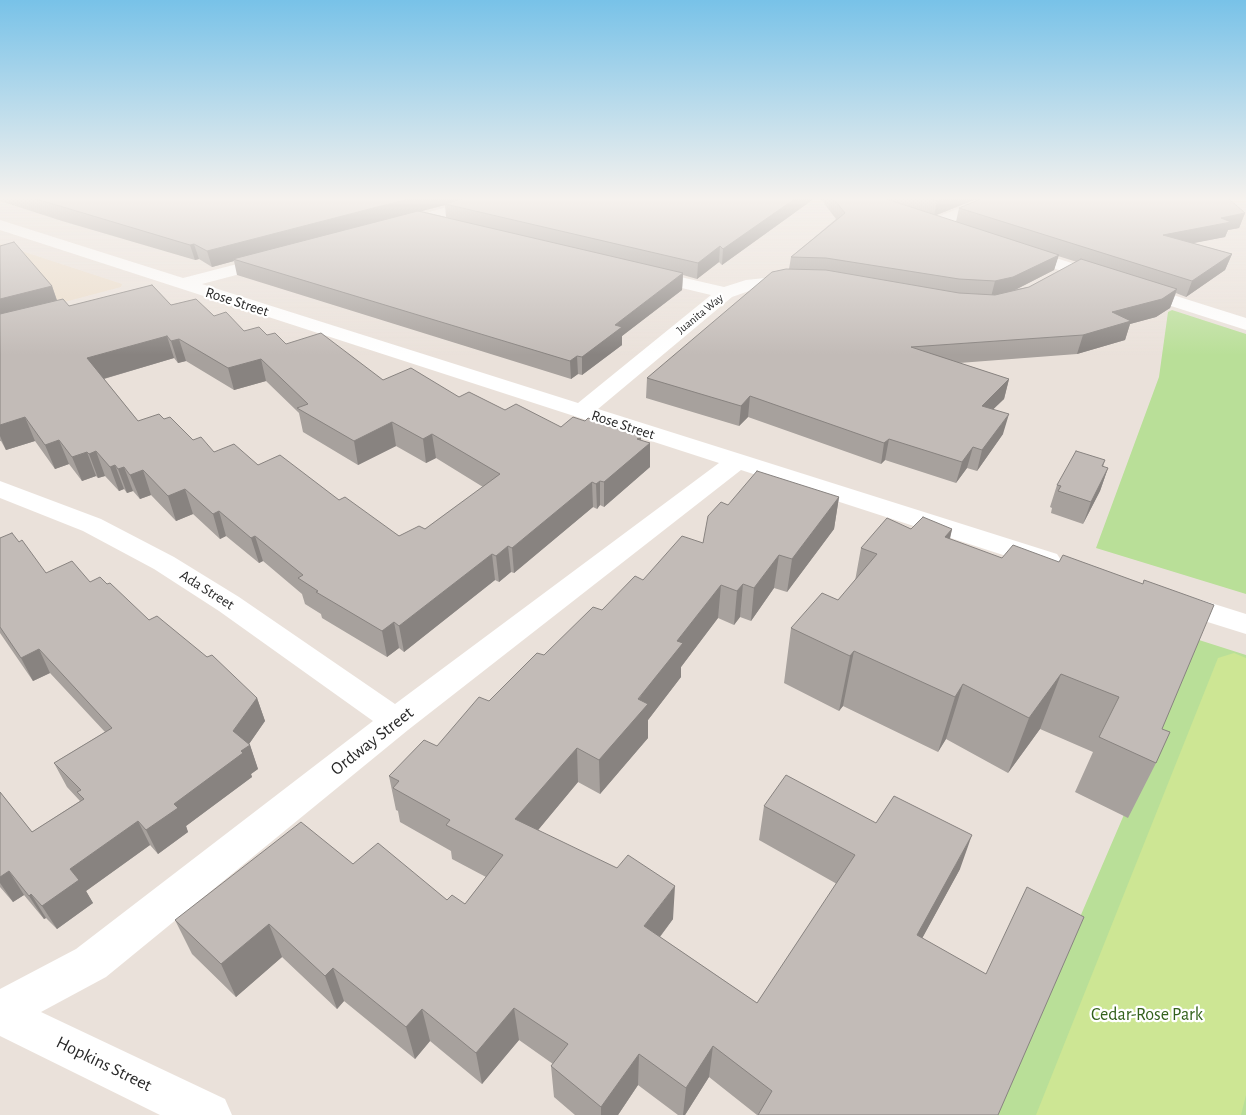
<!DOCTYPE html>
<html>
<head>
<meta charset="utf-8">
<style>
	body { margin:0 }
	canvas { display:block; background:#eae1da }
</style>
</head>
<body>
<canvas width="1246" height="1115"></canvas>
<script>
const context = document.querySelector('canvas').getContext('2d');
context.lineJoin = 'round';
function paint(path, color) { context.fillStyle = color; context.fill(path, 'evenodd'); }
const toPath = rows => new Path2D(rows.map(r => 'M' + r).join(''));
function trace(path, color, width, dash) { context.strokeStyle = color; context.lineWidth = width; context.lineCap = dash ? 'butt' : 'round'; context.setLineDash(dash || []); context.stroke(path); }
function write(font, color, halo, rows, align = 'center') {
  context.font = font + ' "Alegreya Sans",sans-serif'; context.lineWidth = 4.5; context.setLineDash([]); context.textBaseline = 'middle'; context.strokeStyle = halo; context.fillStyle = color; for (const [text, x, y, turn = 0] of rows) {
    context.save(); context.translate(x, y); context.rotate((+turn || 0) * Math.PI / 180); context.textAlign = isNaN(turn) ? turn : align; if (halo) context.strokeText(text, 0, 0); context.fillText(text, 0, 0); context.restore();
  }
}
const education = toPath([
	[0,244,122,284,121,287,0,319]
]);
const green = toPath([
	[1172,310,1246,334,1246,594,1096,548,1159,377,1168,312],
	[1199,640,1246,655,1246,1115,995,1115]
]);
const pitch = toPath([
	[1234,653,1246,658,1246,1095,1241,1115,1036,1115,1218,658]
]);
const minor = toPath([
	[479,198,505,198,503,201,400,230,392,225,394,222,479,198],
	[985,198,1007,198,1005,201,939,227,927,227,925,224,927,221,985,198],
	[0,220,183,278,272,255,278,256,281,260,278,264,202,284,578,403,711,295,640,278,637,274,640,270,646,269,724,287,746,280,794,275,800,276,803,280,800,284,749,291,732,297,598,409,1057,554,1061,560,1057,566,1047,569,1037,566,741,470,408,730,106,977,41,1012,225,1099,232,1115,160,1115,0,1036,0,989,76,949,373,721,219,611,154,569,83,531,0,498,0,481,101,519,174,557,239,597,395,704,719,463,0,230,0,220],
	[1021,247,1246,318,1246,330,1015,256,1012,252,1015,248,1021,247],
	[1176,592,1246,614,1246,634,1166,609,1162,602,1166,595,1176,592]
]);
const wall = toPath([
	[0,198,815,198,722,265,719,262,697,279,683,275,682,290,622,336,622,345,582,375,578,374,571,379,237,275,234,261,212,267,199,259,195,260,62,221,0,201],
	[445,205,446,217,421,211],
	[820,198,979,198,936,215,956,222,959,208,1245,213,1239,228,1228,230,1225,237,1193,243,1232,254,1225,270,1186,297,1176,293,1170,308,1156,317,1130,324,1125,340,1077,354,959,363,1009,379,1004,399,993,409,1003,434,977,471,967,468,956,483,885,460,881,464,748,417,739,426,646,398,647,378,789,269,791,257,836,219],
	[1058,256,1077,262,1029,287,1017,289,1054,270],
	[0,246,52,286,57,300,69,306,171,305,214,316,244,331,267,335,286,344,383,380,459,397,505,410,561,427,641,440,650,467,604,507,600,505,597,509,593,507,514,573,511,572,499,582,495,580,404,652,399,648,387,657,322,618,321,614,305,604,302,594,263,561,259,563,226,536,220,539,193,514,176,521,151,495,140,499,133,491,127,493,124,489,119,491,105,476,98,478,96,476,82,481,69,464,55,469,35,441,6,450,1,441,0,441],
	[174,358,178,363,186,361,234,390,266,381,299,413,303,432,358,465,396,446,426,463,436,458,483,487,425,529,399,536,339,500,258,465,214,452,193,440,164,419,138,421,104,379],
	[1105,460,1103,467,1108,468,1100,491,1083,524,1051,513,1052,508,1050,507,1057,485],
	[839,497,834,529,787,592,774,588,751,621,740,617,734,625,718,618,681,667,681,677,648,720,648,738,600,794,578,782,538,830,673,919,660,937,757,1003,837,884,759,840,764,806,960,869,922,938,998,1115,757,1115,709,1077,685,1115,678,1115,638,1085,618,1115,575,1115,554,1097,551,1066,553,1064,519,1040,482,1084,430,1041,415,1059,344,1001,337,1009,282,957,236,997,192,954,175,920,353,864,447,900,465,904,486,877,452,859,451,851,400,822,398,811,396,810,389,776,437,746,544,655,643,580,703,543,728,505],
	[911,529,952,529,950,539,1162,729,1156,763,1128,818,1075,792,1093,752,1040,729,1008,773,946,739,938,752,843,706,839,711,784,683,791,628,838,600,855,581,861,548],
	[0,538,19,542,46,573,90,582,107,584,149,620,207,657,257,698,265,721,249,744,250,745,258,769,251,774,252,777,186,826,188,832,158,854,150,845,86,891,93,903,57,929,46,918,44,919,24,895,13,902,0,887,0,792,32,832,80,801,67,787,54,763,105,732,50,673,33,681,0,633]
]);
const shadedWall = toPath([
	[412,198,469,198,445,204,445,205,238,260,233,259,234,261,212,267,207,251],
	[796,198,815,198,722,265,723,249],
	[944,198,979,198,934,216,937,201],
	[1245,213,1239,228,1228,230,1225,237,1158,250,1163,235,1221,218],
	[194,244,199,259,195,260,190,245],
	[720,246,719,262,697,279,698,263],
	[1232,254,1225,270,1186,297,1192,281],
	[1059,255,1054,270,1009,293,991,297,995,281],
	[683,273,682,290,622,336,622,345,582,375,582,357,615,325],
	[52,286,59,307,0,323,0,299],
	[1177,289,1170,308,1156,317,1130,324,1125,340,1077,354,1083,335,1112,312],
	[167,336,174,358,96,381,87,358],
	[179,339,186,361,178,363,171,341],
	[577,356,578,374,571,379,570,361],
	[261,359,266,381,234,390,228,368],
	[1009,379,1004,399,976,426,982,406],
	[750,396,748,417,739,426,741,406],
	[1009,414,1003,434,977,471,982,450],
	[25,417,35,441,6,450,0,436,0,425],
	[392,422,396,446,358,465,354,441],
	[432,434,436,458,426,463,423,439],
	[641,436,641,450,650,443,650,467,604,507,604,482,637,439],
	[889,439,885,460,881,464,884,443],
	[59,440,69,464,55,469,45,445],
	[973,447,967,468,956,483,962,462],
	[96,451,105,476,98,478,89,454],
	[87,452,96,476,82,481,72,457],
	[115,465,124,489,119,491,110,467],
	[124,467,133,491,127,493,118,469],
	[1108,468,1100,491,1083,524,1091,502],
	[143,470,151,495,140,499,130,475],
	[600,481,600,505,597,509,596,484],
	[592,482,593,507,514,573,512,548],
	[185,489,193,514,176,521,168,496],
	[839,497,834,529,787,592,792,559],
	[219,511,226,536,220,539,213,514],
	[952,529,939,582,945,537],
	[255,536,263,561,259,563,251,538],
	[508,546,511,572,499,582,496,556],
	[492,554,495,580,404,652,399,626],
	[779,555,774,588,751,621,754,588],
	[743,584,740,617,734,625,737,591],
	[721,585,718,618,681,667,681,677,648,720,648,738,600,794,599,760,677,641],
	[394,622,399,648,387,657,382,631],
	[39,649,50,673,33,681,21,658],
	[854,651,843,706,839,711,850,656],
	[1061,674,1040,729,1008,773,1029,718],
	[963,684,946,739,938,752,955,697],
	[257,698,265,721,247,747,250,745,258,769,251,774,252,777,186,826,188,832,158,854,146,830,174,804,233,731],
	[577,748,578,782,519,853,515,819],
	[138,821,150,845,86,891,93,903,57,929,42,906,70,869],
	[972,835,960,869,906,968,917,935],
	[9,871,24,895,13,902,0,883,0,877],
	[675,886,673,919,643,959,644,926],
	[31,894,46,918,44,919,29,896],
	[269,924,282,957,236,997,221,964],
	[333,968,344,1001,337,1009,325,976],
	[514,1008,519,1040,482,1084,476,1053],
	[422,1009,430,1041,415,1059,406,1027],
	[713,1046,709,1077,685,1115,683,1115,686,1088],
	[639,1054,638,1085,618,1115,601,1115,601,1107]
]);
const building = toPath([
	[33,198,412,198,207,251,194,244,190,245,33,198],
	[466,198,796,198,723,249,720,246,698,263,445,204,466,198],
	[833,198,883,198,1059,255,1013,277,995,281,959,279,826,258,791,257,845,213,833,198],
	[928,198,944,198,937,201,928,198],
	[983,198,1228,198,1245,213,1221,218,1231,222,1163,235,1232,254,1192,281,959,208,983,198],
	[418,211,683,273,615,325,622,327,582,357,577,356,570,361,233,259,418,211],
	[14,242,52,286,0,299,0,246,14,242],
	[1081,259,1177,289,1162,299,1112,312,1131,321,1083,335,911,347,1009,379,982,406,1009,414,982,450,973,447,962,462,889,439,884,443,750,396,741,406,647,378,772,272,786,269,826,270,959,293,995,295,1029,287,1081,259],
	[152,285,171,305,196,299,214,316,226,312,244,331,259,327,267,335,275,333,286,344,321,333,383,380,411,368,459,397,469,392,505,410,516,404,561,427,573,417,585,421,588,418,641,436,637,439,650,443,604,482,600,481,596,484,592,482,512,548,508,546,496,556,492,554,399,626,394,622,382,631,316,592,318,591,298,578,303,575,255,536,251,538,219,511,213,514,185,489,168,496,143,470,130,475,124,467,118,469,115,465,110,467,96,451,89,454,87,452,72,457,59,440,45,445,25,417,0,425,0,314,63,299,69,306,152,285],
	[167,336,171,341,179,339,228,368,261,359,308,404,297,408,354,441,392,422,423,439,432,434,500,474,425,529,419,526,399,536,345,497,339,500,280,455,258,465,234,444,214,452,201,437,193,440,170,417,164,419,159,414,138,421,87,358,167,336],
	[1076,451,1105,460,1102,466,1108,468,1091,502,1058,491,1061,486,1057,485,1076,451],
	[757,471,839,497,792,559,779,555,754,588,743,584,737,591,721,585,677,641,683,643,638,699,648,704,599,760,577,748,515,819,617,868,628,855,675,886,644,926,757,1003,855,855,764,806,786,775,876,823,894,796,972,835,917,935,986,974,1027,887,1084,917,998,1115,758,1115,772,1091,713,1046,686,1088,639,1054,601,1107,551,1066,568,1044,514,1008,476,1053,422,1009,406,1027,333,968,325,976,269,924,221,964,175,920,301,822,353,864,378,843,447,900,452,895,465,904,503,855,446,825,450,820,393,788,399,781,389,776,424,740,437,746,479,697,489,701,537,653,544,655,593,607,602,610,635,576,643,580,682,536,703,543,708,516,721,502,728,505,757,471],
	[923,517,952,529,945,537,1002,558,1013,545,1059,562,1063,555,1143,584,1144,580,1214,605,1162,729,1170,732,1156,763,1099,737,1119,697,1061,674,1029,718,963,684,955,697,854,651,850,656,791,628,822,593,838,600,877,554,861,548,887,518,911,529,923,517],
	[12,533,19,542,22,540,46,573,72,561,90,582,100,577,107,584,110,583,149,620,157,616,207,657,212,655,257,698,233,731,250,745,241,751,243,753,174,804,178,808,146,830,138,821,70,869,79,880,42,906,31,894,29,896,9,871,0,877,0,792,32,832,84,799,77,792,81,790,54,763,112,728,39,649,21,658,0,627,0,538,12,533]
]);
const farStreetnames = [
	["Juanita Way",700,314,-39]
];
const streetNames = [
	["Rose Street",237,302,18],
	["Rose Street",623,425,18],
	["Ada Street",207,590,32]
];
const nearStreetnames = [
	["Ordway Street",372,741,-38],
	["Hopkins Street",104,1064,26]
];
const nearParknames = [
	["Cedar-Rose Park",1147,1015]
];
paint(education, '#ebdcc9');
paint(green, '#b9df98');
paint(pitch, '#cde694');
paint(minor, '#fff');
paint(wall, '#a7a19d');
paint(shadedWall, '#888380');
paint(building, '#c2bbb7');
trace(building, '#888380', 1);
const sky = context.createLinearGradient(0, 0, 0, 355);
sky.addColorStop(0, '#78c2e8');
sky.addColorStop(0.56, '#f6f2ee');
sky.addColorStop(1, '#f6f2ee00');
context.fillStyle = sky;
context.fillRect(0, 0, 1246, 355);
write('12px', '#282828', '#fff', farStreetnames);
write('15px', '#282828', '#fff', streetNames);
write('18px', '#282828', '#fff', nearStreetnames);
write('18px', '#33611c', '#fff', nearParknames);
</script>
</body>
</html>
